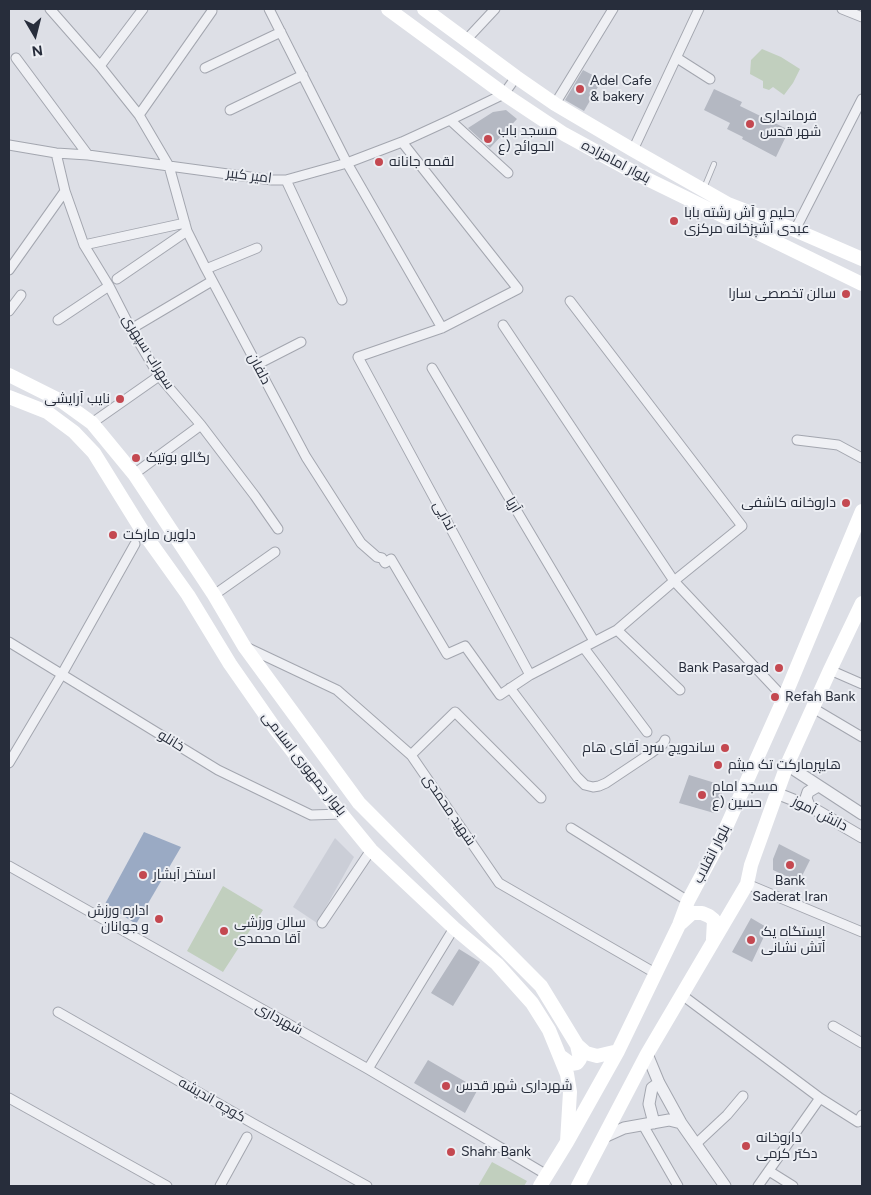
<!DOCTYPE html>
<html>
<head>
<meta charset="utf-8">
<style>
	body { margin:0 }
	#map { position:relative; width:871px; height:1195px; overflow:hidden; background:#dddfe6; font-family:Figtree,sans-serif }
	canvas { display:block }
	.frame { position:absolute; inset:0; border:10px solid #272d3b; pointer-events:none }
	.north { position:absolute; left:10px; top:10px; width:50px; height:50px; -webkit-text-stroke:4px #eceef3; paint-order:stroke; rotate:172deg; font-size:14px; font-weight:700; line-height:20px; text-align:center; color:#272d3b }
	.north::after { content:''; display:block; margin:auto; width:18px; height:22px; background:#272d3b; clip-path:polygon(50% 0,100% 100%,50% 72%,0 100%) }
</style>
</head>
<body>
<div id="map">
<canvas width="871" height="1195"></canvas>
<div class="frame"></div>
<div class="north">N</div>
</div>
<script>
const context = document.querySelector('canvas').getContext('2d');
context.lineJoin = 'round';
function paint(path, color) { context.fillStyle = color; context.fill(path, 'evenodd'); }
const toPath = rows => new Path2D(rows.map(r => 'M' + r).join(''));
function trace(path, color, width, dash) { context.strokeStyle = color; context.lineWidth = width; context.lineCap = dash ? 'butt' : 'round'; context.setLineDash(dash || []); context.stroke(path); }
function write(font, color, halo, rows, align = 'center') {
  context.font = font + ' Figtree,Cairo,sans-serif'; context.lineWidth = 4; context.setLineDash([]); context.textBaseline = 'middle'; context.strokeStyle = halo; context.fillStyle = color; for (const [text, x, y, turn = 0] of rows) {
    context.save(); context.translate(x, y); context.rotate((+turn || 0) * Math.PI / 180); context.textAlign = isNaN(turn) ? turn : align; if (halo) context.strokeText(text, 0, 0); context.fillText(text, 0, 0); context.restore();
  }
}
const built = toPath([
	[335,838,354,857,317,923,293,907]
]);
const green = toPath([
	[762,49,781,57,800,69,793,83,784,95,773,87,769,90,763,88,763,81,750,74,751,60],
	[223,886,263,910,223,972,187,951],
	[492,1162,527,1181,524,1186,478,1186]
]);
const water = toPath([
	[144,832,181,847,136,924,105,904]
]);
const building = toPath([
	[583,70,602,80,584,111,565,100],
	[714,89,742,102,740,106,789,130,776,157,742,139,743,137,727,129,730,123,704,110],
	[506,110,517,119,490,148,468,128,493,112],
	[689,775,725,786,714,813,679,803],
	[779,844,810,860,799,882,773,870,773,859],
	[751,918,768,928,752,962,732,952],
	[459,949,480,962,453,1006,431,993],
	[428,1060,478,1089,465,1113,414,1083]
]);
const service = toPath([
	[704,188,714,164]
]);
const minor = toPath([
	[50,9,100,66,139,115,169,166,187,231,206,269,306,457,361,543,377,557,382,558,385,563,391,559,447,654,465,646,500,695,530,675,617,630,674,581,742,526,570,301],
	[269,9,347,163,442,328],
	[842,9,862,17],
	[466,40,495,9],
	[16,58,88,155],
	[677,58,710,79],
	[100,66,143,9],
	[205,68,281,32],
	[555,104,613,9],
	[230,110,303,75],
	[139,115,212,11],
	[450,120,508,173],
	[402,142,518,289,442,328,358,357,530,675],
	[9,145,56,153,88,155,169,166,272,180,286,180,347,163,402,142,450,120,504,94,516,77],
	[633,150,699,9],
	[56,153,65,191,84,245,109,286,131,329,159,376,201,425,255,496,278,529],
	[286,180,342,300],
	[795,230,862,99],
	[84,245,185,223],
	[206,269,257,248],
	[9,270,65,191],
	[117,279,187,231],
	[9,311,21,295],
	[58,320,109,286],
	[503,325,674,581,784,698],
	[131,329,212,281],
	[256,365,301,342],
	[432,368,594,641],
	[92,423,159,376],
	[797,440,838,445,862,458],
	[134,474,201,425],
	[214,595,275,552],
	[617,630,680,690],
	[9,642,218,770,311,815,342,814],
	[246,647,337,690,411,755,499,883,655,973],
	[584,648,647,732],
	[830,670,862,684],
	[510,688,577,777,585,785,593,787,599,786,606,783,651,753,663,744,665,740],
	[813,708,862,737],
	[411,755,455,712,541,798],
	[9,763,62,674,135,544],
	[571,828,688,901],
	[9,866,368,1069,547,1175],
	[747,884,862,932],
	[322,923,371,850],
	[682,995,820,1098,858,1122,862,1115],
	[58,1012,254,1124,367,1186],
	[833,1026,862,1043],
	[368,1069,454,928],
	[9,1098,167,1186],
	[643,1125,678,1186],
	[697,1143,727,1115,743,1096],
	[769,1171,793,1186],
	[220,1186,247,1137],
	[758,1186,820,1098]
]);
const tertiary = toPath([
	[787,765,862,814],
	[776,793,809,806,862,837],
	[809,806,806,798,808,792,818,786],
	[647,1054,659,1083,681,1123,725,1186],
	[654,1123,649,1104,652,1088,659,1083],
	[604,1137,624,1128,669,1120,681,1123]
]);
const secondary = toPath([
	[388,9,504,94,564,134,639,175,862,284],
	[424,9,516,77,555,104,633,150,728,204,795,230,862,259],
	[9,375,63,402,92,423,134,474,214,595,244,646,359,803,541,986,577,1045,586,1053,597,1056,618,1051],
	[9,397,47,412,74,432,94,453,143,532,188,595,230,664,276,730,335,806,371,850,454,928,497,964,532,1003,549,1030,567,1074,570,1092,567,1142],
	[681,923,692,913,702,913,709,916,714,920,713,939],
	[560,1056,571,1064,577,1063,580,1059,577,1045],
	[540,1186,567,1142,618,1051,679,925,688,901,720,841,784,698,862,511],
	[578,1186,647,1054,747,884,751,865,787,765,830,670,862,603]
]);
const markers = [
	[580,89,5,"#c44850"],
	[750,124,5,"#c44850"],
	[488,139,5,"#c44850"],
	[379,162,5,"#c44850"],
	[674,221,5,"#c44850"],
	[846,294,5,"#c44850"],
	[120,399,5,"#c44850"],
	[136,458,5,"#c44850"],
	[846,503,5,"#c44850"],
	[113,535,5,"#c44850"],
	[779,668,5,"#c44850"],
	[775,697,5,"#c44850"],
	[725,748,5,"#c44850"],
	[718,765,5,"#c44850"],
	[702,795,5,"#c44850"],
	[790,865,5,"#c44850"],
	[143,875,5,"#c44850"],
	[159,919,5,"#c44850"],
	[224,931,5,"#c44850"],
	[751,940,5,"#c44850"],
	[446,1086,5,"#c44850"],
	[746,1146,5,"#c44850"],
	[451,1152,5,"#c44850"]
];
const poiNames = [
	["Adel Cafe",590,81],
	["& bakery",590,97],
	["فرمانداری",760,116],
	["شهر قدس",760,132],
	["مسجد باب",498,131],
	["الحوائج (ع",498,147],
	["لقمه جانانه",389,162],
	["حلیم و آش رشته بابا",684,213],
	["عبدی آشپزخانه مرکزی",684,229],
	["سالن تخصصی سارا",836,294,"right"],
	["نایب آرایشی",110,399,"right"],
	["رگالو بوتیک",146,458],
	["داروخانه کاشفی",836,503,"right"],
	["دلوین مارکت",123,535],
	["Bank Pasargad",769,668,"right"],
	["Refah Bank",785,697],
	["ساندویچ سرد آقای هام",715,748,"right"],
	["هایپرمارکت تک میثم",728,765],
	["مسجد امام",712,787],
	["حسین (ع",712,803],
	["استخر آبشار",153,875],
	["Bank",790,881,"center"],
	["Saderat Iran",790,897,"center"],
	["اداره ورزش",149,911,"right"],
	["و جوانان",149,927,"right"],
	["سالن ورزشی",234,923],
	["آقا محمدی",234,939],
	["ایستگاه یک",761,932],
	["آتش نشانی",761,948],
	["شهرداری شهر قدس",456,1086],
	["داروخانه",756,1138],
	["دکتر کرمی",756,1154],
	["Shahr Bank",461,1152]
];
const streetNames = [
	["بلوار امامزاده",616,162,28],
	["امیر کبیر",249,176,7],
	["سهراب سپهری",148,352,58],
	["دلفان",259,369,62],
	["آریا",513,505,59],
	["ندایی",444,516,62],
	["خانلو",171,741,32],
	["بلوار جمهوری اسلامی",304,764,52],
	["شهید محمدی",449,810,56],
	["دانش آموز",820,814,27],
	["بلوار انقلاب",712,854,-63],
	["شهرداری",279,1019,29],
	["کوچه اندیشه",212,1100,30]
];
paint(built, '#cbced7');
paint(green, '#c1cfbe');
paint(water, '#9aaac4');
paint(building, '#b4b8c2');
trace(service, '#a3a6af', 6);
trace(minor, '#a3a6af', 11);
trace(tertiary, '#a3a6af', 13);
trace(service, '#eff0f4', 4.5);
trace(minor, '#eff0f4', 9);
trace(tertiary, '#eff0f4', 11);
trace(secondary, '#fff', 14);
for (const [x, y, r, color] of markers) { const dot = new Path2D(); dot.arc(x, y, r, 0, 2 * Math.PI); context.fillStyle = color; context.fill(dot); trace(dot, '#eceef3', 2); }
write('14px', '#272d3b', '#eceef3', poiNames, 'left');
write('14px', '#272d3b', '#eceef3', streetNames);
</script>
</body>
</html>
